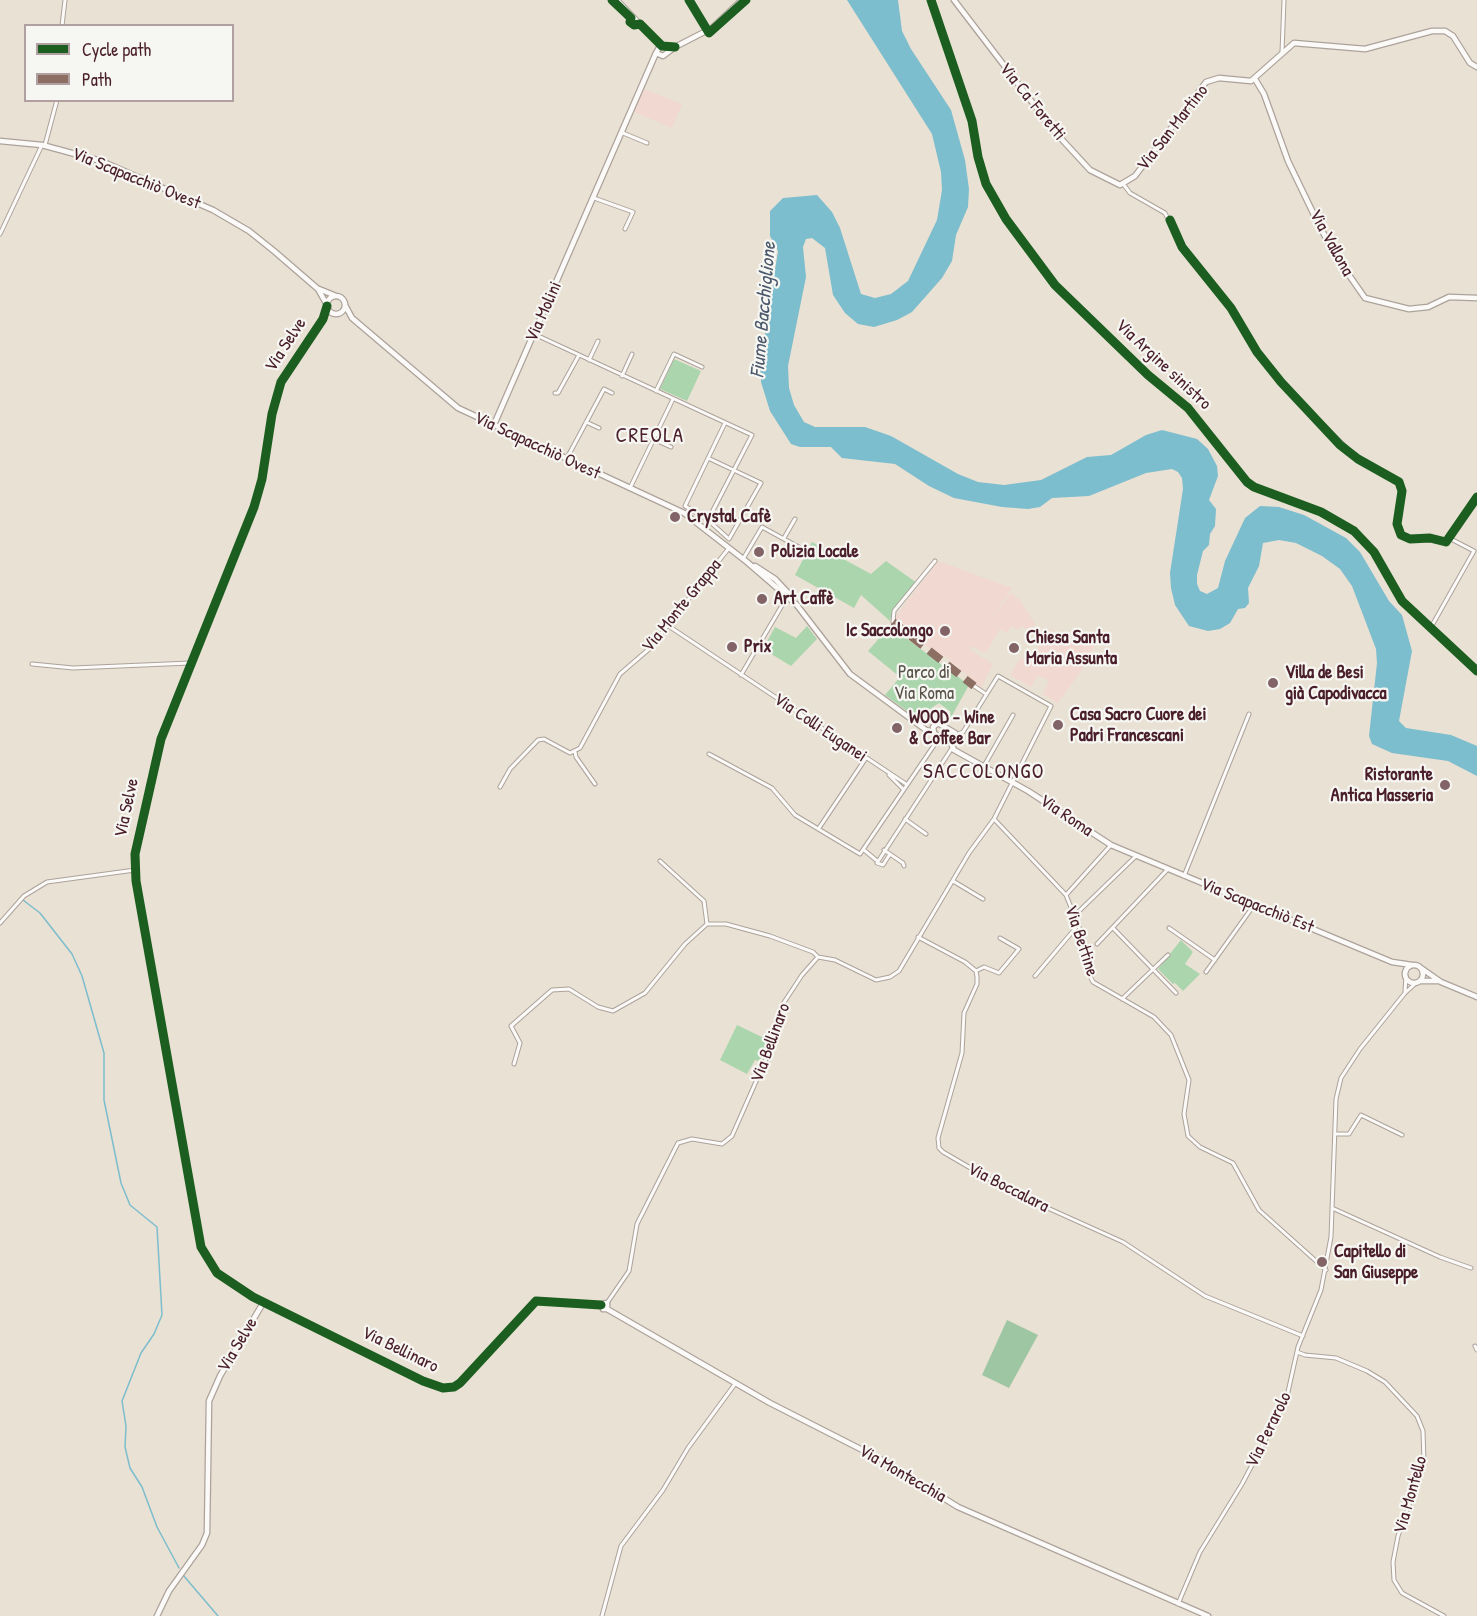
<!DOCTYPE html>
<html>
<head>
<meta charset="utf-8">
<style>
	body { margin:0 }
	#map { position:relative; width:1477px; height:1616px; overflow:hidden; background:#e9e1d3; font-family:"Patrick Hand",sans-serif }
	canvas { display:block }
	.legend { position:absolute; left:24px; top:24px; width:210px; height:78px; box-sizing:border-box; background:#f6f6f2; border:2px solid #b1a0a2; margin:0; padding:8px 10px; list-style:none; font-size:18px; color:#4a1f2b }
	.legend li { display:flex; align-items:center; gap:12px; height:30px }
	.legend b { width:30px; border:2px solid #b1a0a2 }
</style>
</head>
<body>
<div id="map">
<canvas width="1477" height="1616"></canvas>
<ul class="legend">
<li><b style="height:8px;background:#1b5e20"></b>Cycle path</li>
<li><b style="height:8px;background:#8d6e63"></b>Path</li>
</ul>
</div>
<script>
const context = document.querySelector('canvas').getContext('2d');
context.lineJoin = 'round';
function paint(path, color) { context.fillStyle = color; context.fill(path, 'evenodd'); }
const toPath = rows => new Path2D(rows.map(r => 'M' + r).join(''));
function trace(path, color, width, dash) { context.strokeStyle = color; context.lineWidth = width; context.lineCap = dash ? 'butt' : 'round'; context.setLineDash(dash || []); context.stroke(path); }
function write(font, color, halo, rows, align = 'center') {
  context.font = font + ' "Patrick Hand",sans-serif'; context.lineWidth = 4.5; context.setLineDash([]); context.textBaseline = 'middle'; context.strokeStyle = halo; context.fillStyle = color; for (const [text, x, y, turn = 0] of rows) {
    context.save(); context.translate(x, y); context.rotate((+turn || 0) * Math.PI / 180); context.textAlign = isNaN(turn) ? turn : align; if (halo) context.strokeText(text, 0, 0); context.fillText(text, 0, 0); context.restore();
  }
}
const built = toPath([
	[644,89,682,104,672,128,634,112],
	[938,561,1012,588,989,622,1011,593,1019,599,1035,624,1031,631,1021,626,1019,630,1011,626,1007,633,1000,629,986,653,972,646,970,650,993,664,981,688,945,656,938,655,897,623,895,617],
	[1048,629,1081,643,1097,641,1079,674,1058,703,1043,694,1049,682,1046,679,1038,675,1031,687,1010,675,1020,658,1030,663]
]);
const green = toPath([
	[674,359,701,371,687,401,660,389],
	[812,542,871,574,886,561,917,583,893,609,890,621,861,595,854,608,795,575],
	[807,626,817,639,791,666,763,649,775,627,796,638],
	[890,626,969,685,950,719,947,718,951,712,939,703,930,709,933,715,925,724,885,695,900,677,868,651],
	[1181,940,1193,952,1185,964,1200,974,1183,991,1175,983,1173,984,1158,969],
	[737,1025,766,1039,767,1043,761,1058,758,1061,755,1060,747,1074,720,1060]
]);
const forest = toPath([
	[1007,1320,1038,1335,1009,1388,982,1375]
]);
const water = toPath([
	[847,0,898,0,902,31,911,49,951,110,965,160,969,189,968,207,956,235,952,261,942,278,912,312,897,320,874,327,858,324,845,313,833,295,825,248,812,238,806,239,803,247,806,277,788,366,789,388,794,405,804,422,815,427,865,427,891,436,958,474,978,482,1004,485,1041,480,1087,457,1111,455,1146,435,1162,430,1197,439,1208,449,1217,466,1218,476,1209,500,1216,509,1215,526,1210,534,1209,545,1203,551,1197,575,1197,584,1200,591,1207,594,1218,588,1225,561,1245,518,1260,506,1279,507,1304,515,1346,538,1360,552,1389,601,1402,615,1412,651,1399,721,1406,728,1451,735,1477,746,1477,776,1448,761,1392,753,1372,744,1369,736,1377,663,1376,649,1352,586,1340,569,1322,556,1296,543,1279,540,1263,543,1259,566,1248,588,1249,603,1245,608,1238,609,1230,623,1220,629,1208,631,1189,626,1175,605,1171,588,1170,573,1183,489,1182,478,1178,472,1172,469,1146,473,1089,496,1052,498,1040,507,1028,509,1002,507,954,498,929,486,895,464,842,458,831,447,800,447,791,444,770,411,761,382,760,364,778,251,770,236,770,211,783,198,817,195,832,212,840,228,861,294,875,298,891,294,908,281,937,220,942,190,941,172,932,134]
]);
const stream = toPath([
	[23,900,40,913,72,954,82,976,104,1053,104,1100,121,1183,130,1205,157,1227,162,1315,154,1334,141,1353,122,1401,126,1426,125,1447,130,1468,142,1487,157,1527,179,1568],
	[183,1575,218,1616]
]);
const street = toPath([
	[618,0,661,45],
	[931,0,972,121,978,157,986,184,1006,219,1055,285,1148,375,1188,408,1247,482,1254,487,1321,512,1354,531,1374,552,1402,601,1477,671],
	[62,26,65,0],
	[1282,52,1284,0],
	[623,133,647,143],
	[45,145,57,100],
	[1124,185,1130,193,1165,213,1182,247,1231,308,1257,352,1298,400,1358,459,1399,482,1402,491,1397,524,1401,535,1410,539,1430,538,1446,542,1477,497],
	[594,198,633,212,625,229],
	[0,234,42,145],
	[534,334,752,435,708,520],
	[589,360,598,341],
	[622,376,632,354],
	[656,391,674,354,702,367],
	[555,393,558,393,579,355],
	[586,422,599,428],
	[633,430,671,447],
	[567,458,604,389,612,393],
	[708,458,761,483,729,539,708,520,685,506,725,423],
	[630,488,673,399],
	[784,538,795,519],
	[743,559,762,527,804,550],
	[893,622,894,611,935,561],
	[667,625,906,784],
	[1430,629,1474,551,1449,538],
	[32,664,73,668,190,663],
	[741,675,787,597],
	[974,686,986,694],
	[575,752,576,757,595,784],
	[709,754,772,788,795,815,860,854,939,738],
	[984,766,1013,715],
	[889,775,903,789],
	[500,787,510,769,538,740,544,739,570,753,580,748,620,674,649,649,729,548],
	[905,819,926,834],
	[994,819,1066,895,1083,937,1088,972,1093,982,1154,1017,1171,1035,1189,1080,1184,1114,1188,1136,1200,1147,1233,1163,1259,1210,1326,1270],
	[819,828,866,758],
	[864,850,876,860],
	[884,850,903,863,904,866],
	[890,854,883,865,877,863,952,748],
	[660,861,704,901,707,924],
	[1184,876,1249,714],
	[953,881,983,899],
	[1066,895,1111,845],
	[1075,915,1136,856],
	[0,923,24,896,47,882,135,870],
	[1113,928,1176,993],
	[1169,928,1215,960],
	[918,937,965,962,976,971,977,977,977,984,964,1013,962,1053,938,1138,939,1148,943,1152,1010,1191,1123,1242,1205,1296,1303,1336],
	[1097,944,1168,869],
	[976,971,984,967,999,973,1019,949,1000,938],
	[1206,972,1254,905],
	[1035,976,1079,924],
	[1405,991,1406,977],
	[1122,999,1168,955],
	[514,1064,520,1043,511,1026,552,990,569,989,598,1007,613,1011,645,993,685,944,707,924,726,924,770,936,813,952,818,957],
	[1336,1134,1349,1134,1361,1115,1402,1135],
	[1332,1208,1440,1257,1471,1268],
	[607,1303,629,1271,637,1224,678,1143,692,1139,722,1144,732,1136,773,1043,781,1007,802,975,818,957,835,960,876,980,890,977,899,971,969,853,994,819,1051,706,998,676,963,732,956,735],
	[1475,1346,1477,1350],
	[1297,1352,1305,1355,1336,1358,1367,1371,1385,1382,1417,1416,1423,1431,1424,1463,1398,1536,1393,1562,1394,1580,1402,1593,1444,1616],
	[1178,1604,1200,1552,1242,1484,1286,1401,1298,1347,1321,1290,1331,1237,1336,1099,1341,1078,1360,1049,1405,993,1417,982],
	[602,1616,621,1546,663,1490,688,1448,735,1384]
]);
const secondary = toPath([
	[954,0,1055,132,1090,170,1120,185,1135,176,1206,82,1219,78,1251,81,1294,43,1365,49,1432,31,1445,31,1453,36,1470,63,1477,67],
	[675,47,660,46,656,53,663,56,675,47,712,28,742,0],
	[1255,79,1264,94,1288,161,1317,221,1335,255,1365,298,1409,309,1428,307,1449,297,1477,298],
	[0,141,42,145,101,161,213,210,249,231,274,251,318,289,327,305],
	[319,289,336,296],
	'327 305a9 9 0 1 1 18 0a9 9 0 1 1-18 0Z',
	[345,305,352,318,458,408,684,513,747,562,798,606],
	[327,306,323,319,281,382,272,414,262,479,254,507,161,739,135,854,136,881,201,1247,217,1273,253,1297,423,1381,443,1388,454,1387,460,1383,536,1301,601,1305],
	[493,427,656,53],
	[755,566,775,579,792,597],
	[796,604,850,674,926,730,933,732],
	[938,723,955,733,957,737,953,743,946,742,934,733,933,727,938,723],
	[951,743,954,750,1028,791,1111,845,1392,962,1412,965],
	'1405 974a9 9 0 1 1 18 0a9 9 0 1 1-18 0Z',
	[1421,968,1441,982,1477,997],
	[1420,981,1438,981],
	[607,1309,607,1303,602,1304,603,1309,607,1309,770,1403,884,1461,958,1507,1208,1616],
	[157,1616,169,1591,202,1545,207,1533,209,1401,220,1376,263,1303]
]);
const quiet = toPath([
	[893,622,974,686]
]);
const cycleway = toPath([
	[612,0,631,18,630,22,634,25,640,24,662,46,675,47],
	[689,0,709,33,746,0],
	[931,0,972,121,978,157,986,184,1006,219,1055,285,1148,375,1188,408,1247,482,1254,487,1321,512,1354,531,1374,552,1402,601,1477,671],
	[1170,220,1182,247,1231,308,1257,352,1281,382,1340,445,1358,459,1399,482,1402,491,1397,524,1401,535,1410,539,1430,538,1446,542,1477,497],
	[327,306,323,319,281,382,272,414,262,479,254,507,161,739,135,854,136,881,201,1247,217,1273,253,1297,423,1381,443,1388,454,1387,460,1383,536,1301,601,1305]
]);
const markers = [
	[675,517,6,"#826366"],
	[759,552,6,"#826366"],
	[762,599,6,"#826366"],
	[945,631,6,"#826366"],
	[732,647,6,"#826366"],
	[1014,648,6,"#826366"],
	[1273,683,6,"#826366"],
	[1058,725,6,"#826366"],
	[897,728,6,"#826366"],
	[1445,785,6,"#826366"],
	[1322,1262,6,"#826366"]
];
const streetNames = [
	["Via Ca' Foretti",1032,102,51],
	["Via San Martino",1173,128,-52],
	["Via Scapacchiò Ovest",136,179,22],
	["Via Vallona",1331,243,61],
	["Via Molini",544,312,-66],
	["Via Selve",286,345,-57],
	["Via Argine sinistro",1163,365,43],
	["Via Scapacchiò Ovest",537,446,25],
	["Via Monte Grappa",682,606,-51],
	["Via Colli Euganei",820,728,34],
	["Via Selve",127,808,-78],
	["Via Roma",1066,816,34],
	["Via Scapacchiò Est",1257,906,22],
	["Via Bettine",1081,941,72],
	["Via Bellinaro",771,1043,-70],
	["Via Boccalara",1008,1188,27],
	["Via Selve",238,1345,-59],
	["Via Bellinaro",400,1350,26],
	["Via Perarolo",1269,1430,-64],
	["Via Montecchia",902,1474,30],
	["Via Montello",1411,1495,-74]
];
const poiNames = [
	["Crystal Cafè",687,517],
	["Polizia Locale",771,552],
	["Art Caffè",774,599],
	["Ic Saccolongo",933,631,"right"],
	["Chiesa Santa",1026,638],
	["Maria Assunta",1026,659],
	["Prix",744,647],
	["Villa de Besi",1285,673],
	["già Capodivacca",1285,694],
	["Casa Sacro Cuore dei",1070,715],
	["Padri Francescani",1070,736],
	["WOOD - Wine",909,718],
	["& Coffee Bar",909,739],
	["Ristorante",1433,775,"right"],
	["Antica Masseria",1433,796,"right"],
	["Capitello di",1334,1252],
	["San Giuseppe",1334,1273]
];
const parkNames = [
	["Parco di",924,673],
	["Via Roma",924,694]
];
const waterNames = [
	["Fiume Bacchiglione",764,310,-85]
];
const quarterNames = [
	["CREOLA",650,436],
	["SACCOLONGO",984,772]
];
paint(built, '#f1d8d0');
paint(green, '#aad5ad');
paint(forest, '#9ec6a2');
paint(water, '#7cbdce');
trace(stream, '#7cbdce', 1.5);
trace(street, '#aca29b', 5);
trace(secondary, '#aca29b', 7);
trace(street, '#fcfaf8', 3);
trace(secondary, '#fcfaf8', 4.5);
trace(quiet, '#8d6e63', 8, [15, 8]);
trace(cycleway, '#1b5e20', 9);
for (const [x, y, r, color] of markers) { const dot = new Path2D(); dot.arc(x, y, r, 0, 2 * Math.PI); context.fillStyle = color; context.fill(dot); trace(dot, '#f6f6f2', 2); }
write('18px', '#4a1f2b', '#f6f6f2', streetNames);
write('bold 18px', '#4a1f2b', '#f6f6f2', poiNames, 'left');
write('18px', '#585349', '#f6f6f2', parkNames);
write('italic 20px', '#4c586b', '#f6f6f2', waterNames);
context.letterSpacing = '1.5px';
write('21px', '#4a1f2b', '#f6f6f2', quarterNames);
context.letterSpacing = '0px';
</script>
</body>
</html>
